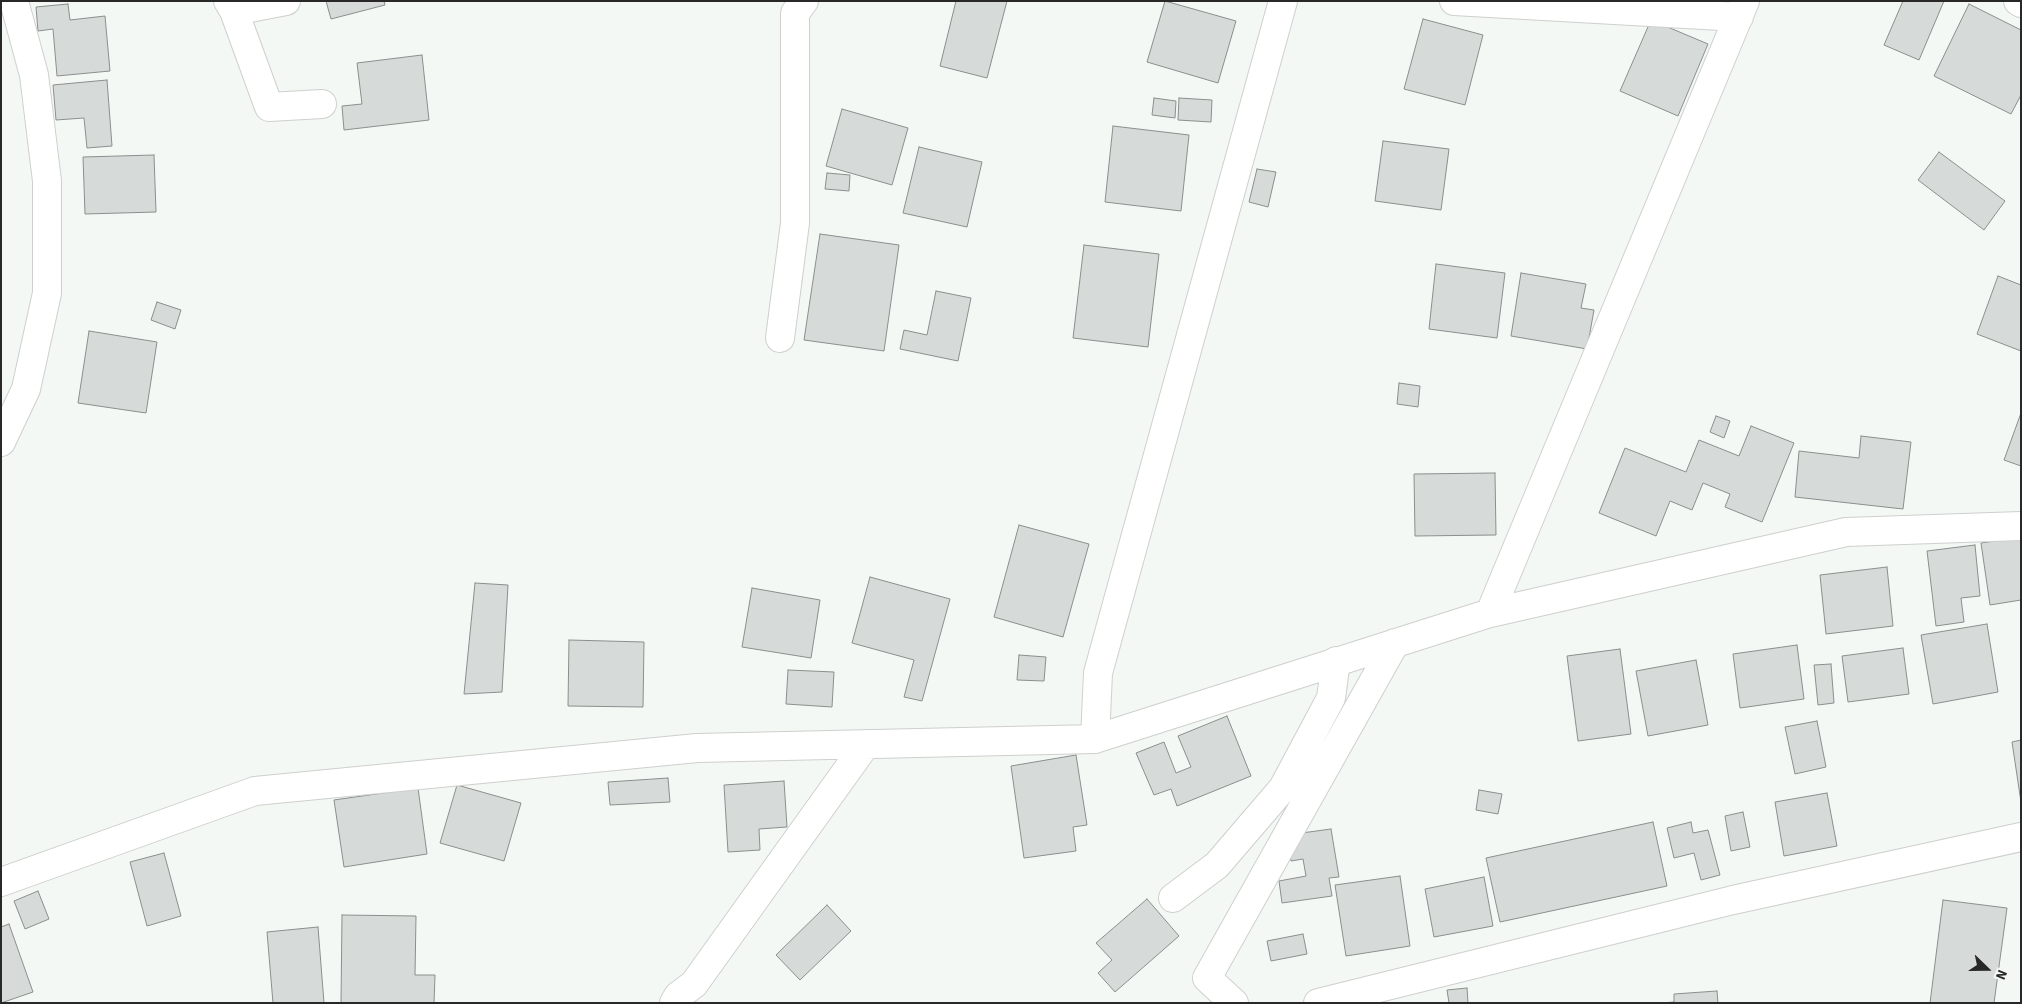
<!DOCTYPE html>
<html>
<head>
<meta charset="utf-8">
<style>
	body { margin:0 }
	#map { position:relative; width:2022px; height:1004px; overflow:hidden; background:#f4f8f5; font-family:"Source Sans 3",sans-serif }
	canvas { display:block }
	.frame { position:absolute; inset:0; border:2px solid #272827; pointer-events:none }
	.north { position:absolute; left:1962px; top:944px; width:50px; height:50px; -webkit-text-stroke:4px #f4f8f5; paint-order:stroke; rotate:112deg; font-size:14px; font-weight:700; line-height:20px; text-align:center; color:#272827 }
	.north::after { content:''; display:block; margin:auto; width:18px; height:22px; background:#272827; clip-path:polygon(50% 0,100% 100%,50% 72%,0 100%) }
</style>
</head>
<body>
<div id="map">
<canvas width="2022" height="1004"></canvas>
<div class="frame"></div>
<div class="north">N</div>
</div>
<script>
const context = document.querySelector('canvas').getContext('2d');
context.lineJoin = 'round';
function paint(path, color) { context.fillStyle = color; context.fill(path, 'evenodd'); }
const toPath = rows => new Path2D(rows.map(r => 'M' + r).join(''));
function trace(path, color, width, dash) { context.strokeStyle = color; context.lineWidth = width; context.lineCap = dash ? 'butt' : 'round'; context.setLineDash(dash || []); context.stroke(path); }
const building = toPath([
	[326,1,384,1,385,5,331,19,326,1],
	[956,1,1007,1,987,78,940,66,956,1],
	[1165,1,1236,21,1218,83,1147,62,1165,1],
	[1903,1,1944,1,1919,60,1884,45,1903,1],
	[68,4,70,20,105,16,110,71,57,76,53,29,38,31,36,7,68,4],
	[1969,4,2021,30,2021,95,2011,114,1934,76,1969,4],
	[1423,19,1483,35,1465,105,1404,89,1423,19],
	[1651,20,1708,44,1678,116,1620,91,1651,20],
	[422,55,429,120,344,130,342,106,362,104,357,63,422,55],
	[107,80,112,146,87,148,84,118,56,120,53,85,107,80],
	[1154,98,1176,101,1175,118,1152,115,1154,98],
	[1179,98,1212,100,1211,122,1178,120,1179,98],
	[842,109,908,128,892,185,826,166,842,109],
	[1113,126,1189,135,1181,211,1105,202,1113,126],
	[1383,141,1449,149,1441,210,1375,201,1383,141],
	[919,147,982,162,967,227,903,213,919,147],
	[1939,152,2005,201,1984,230,1918,180,1939,152],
	[154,155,156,212,85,214,83,157,154,155],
	[1257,169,1276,172,1268,207,1249,202,1257,169],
	[827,173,850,175,849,191,825,189,827,173],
	[820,234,899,245,884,351,804,340,820,234],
	[1084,245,1159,254,1148,347,1073,338,1084,245],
	[1436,264,1505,273,1497,338,1429,329,1436,264],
	[1521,273,1586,284,1581,308,1594,310,1587,349,1511,336,1521,273],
	[1998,276,2021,285,2021,351,1977,334,1998,276],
	[936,291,971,298,958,361,900,349,904,330,927,335,936,291],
	[157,302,181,310,175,329,151,320,157,302],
	[89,331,157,342,146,413,78,403,89,331],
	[1399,383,1420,386,1418,407,1397,404,1399,383],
	[2021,413,2021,466,2004,460,2021,413],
	[1716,416,1730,421,1724,438,1710,432,1716,416],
	[1751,426,1794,443,1762,522,1725,507,1730,494,1703,483,1692,510,1670,501,1656,536,1599,513,1625,448,1686,472,1699,440,1739,456,1751,426],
	[1861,436,1911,442,1903,509,1795,497,1799,451,1859,458,1861,436],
	[1495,473,1496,535,1415,536,1414,474,1495,473],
	[1019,525,1089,544,1063,637,994,617,1019,525],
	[2021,537,2021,600,1990,605,1981,543,2021,537],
	[1975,545,1980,596,1961,598,1964,622,1936,626,1927,551,1975,545],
	[1887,567,1893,626,1826,634,1820,575,1887,567],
	[870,577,950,599,922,701,904,697,914,660,852,643,870,577],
	[475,583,508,585,502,692,464,694,475,583],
	[752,588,820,600,811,658,742,647,752,588],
	[1987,624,1998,692,1933,704,1921,635,1987,624],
	[569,640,644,642,643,707,568,706,569,640],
	[1797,645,1804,699,1740,708,1733,654,1797,645],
	[1903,648,1909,694,1848,702,1842,656,1903,648],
	[1620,649,1631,734,1578,741,1567,656,1620,649],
	[1019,655,1046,657,1044,681,1017,680,1019,655],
	[1696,660,1708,725,1648,736,1636,671,1696,660],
	[1831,664,1834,703,1818,705,1814,665,1831,664],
	[788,670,834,672,832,707,786,704,788,670],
	[1227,716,1251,776,1177,806,1171,789,1154,795,1136,753,1164,742,1176,773,1191,767,1178,736,1227,716],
	[1817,721,1826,767,1795,774,1785,727,1817,721],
	[2021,740,2021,802,2012,742,2021,740],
	[1076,755,1087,825,1073,827,1076,851,1024,858,1011,766,1076,755],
	[668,778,670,802,610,805,608,782,668,778],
	[784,781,787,827,759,829,760,850,728,852,724,785,784,781],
	[457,785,521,803,504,861,440,843,457,785],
	[418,788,427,854,344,867,334,800,418,788],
	[1479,790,1502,794,1498,814,1476,810,1479,790],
	[1827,793,1837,846,1784,856,1775,802,1827,793],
	[1743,812,1750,847,1731,851,1725,816,1743,812],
	[1653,822,1667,886,1500,922,1486,858,1653,822],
	[1691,822,1693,833,1708,830,1720,875,1701,880,1694,853,1674,858,1667,828,1691,822],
	[1331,829,1339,877,1329,878,1332,896,1282,903,1279,881,1306,876,1303,859,1291,861,1287,835,1331,829],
	[164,853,181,916,147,926,130,862,164,853],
	[1400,876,1410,946,1346,956,1335,885,1400,876],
	[1484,877,1493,926,1434,937,1425,889,1484,877],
	[38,891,49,919,25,929,14,901,38,891],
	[1147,899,1179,936,1115,992,1098,973,1112,960,1096,943,1147,899],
	[1943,900,2007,908,1994,1003,1930,1003,1943,900],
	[827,905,851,931,800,980,776,955,827,905],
	[342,915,416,916,415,975,435,975,434,1003,341,1003,342,915],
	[9,924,33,992,1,1003,1,927,9,924],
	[318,927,324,1003,273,1003,267,932,318,927],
	[1303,934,1307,954,1271,961,1267,941,1303,934],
	[1467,988,1468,1003,1449,1003,1447,990,1467,988],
	[1717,991,1718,1003,1661,1003,1674,1002,1674,994,1717,991]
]);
const minor = toPath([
	[228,1,234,11,286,1],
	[1454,1,1739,17],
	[1745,1,1490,613,1846,532,2021,526],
	[2018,1,2021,3],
	[234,11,269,107,322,104],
	[780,338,795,223,795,13,804,1],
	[1,442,26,389,47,293,47,181,34,75,14,1],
	[1095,739,1490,613],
	[1,882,255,791,697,748,1095,739,1098,673,1283,1],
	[1173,898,1217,865,1283,788,1331,698,1336,661],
	[674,1003,678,996,694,984,866,744],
	[1234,1003,1207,978,1395,643],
	[1318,1003,1733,900,2021,837]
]);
paint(building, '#d6dad9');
trace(building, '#8a8f8d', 1);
trace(minor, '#cdd0cd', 30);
trace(minor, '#fff', 28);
</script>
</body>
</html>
